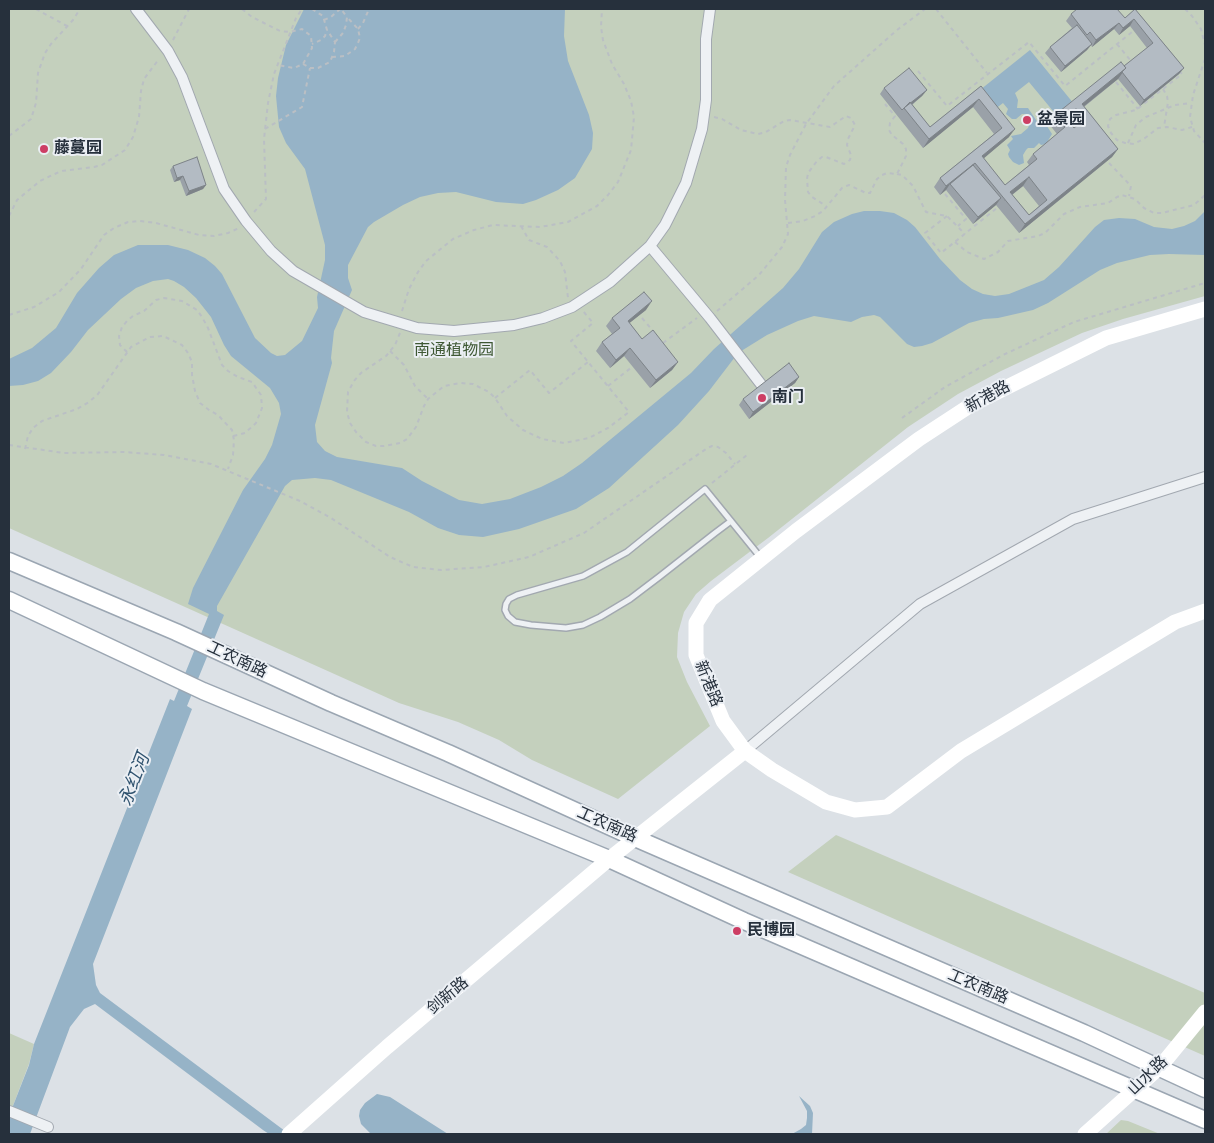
<!DOCTYPE html>
<html>
<head>
<meta charset="utf-8">
<style>
	body { margin:0 }
	#map { position:relative; width:1214px; height:1143px; overflow:hidden; background:#dce1e6; font-family:"Archivo Narrow",sans-serif }
	canvas { display:block }
	.frame { position:absolute; inset:0; border:10px solid #26303c; pointer-events:none }
</style>
</head>
<body>
<div id="map">
<canvas width="1214" height="1143"></canvas>
<div class="frame"></div>
</div>
<script>
const context = document.querySelector('canvas').getContext('2d');
context.lineJoin = 'round';
function paint(path, color) { context.fillStyle = color; context.fill(path, 'evenodd'); }
const toPath = rows => new Path2D(rows.map(r => 'M' + r).join(''));
function trace(path, color, width, dash) { context.strokeStyle = color; context.lineWidth = width; context.lineCap = dash ? 'butt' : 'round'; context.setLineDash(dash || []); context.stroke(path); }
function write(font, color, halo, rows, align = 'center') {
  context.font = font + ' "Archivo Narrow","Noto Sans SC",sans-serif'; context.lineWidth = 4; context.setLineDash([]); context.textBaseline = 'middle'; context.strokeStyle = halo; context.fillStyle = color; for (const [text, x, y, turn = 0] of rows) {
    context.save(); context.translate(x, y); context.rotate((+turn || 0) * Math.PI / 180); context.textAlign = isNaN(turn) ? turn : align; if (halo) context.strokeText(text, 0, 0); context.fillText(text, 0, 0); context.restore();
  }
}
const green = toPath([
	[9,9,1205,9,1205,296,1123,319,1082,333,1001,371,958,394,908,427,768,538,711,581,696,594,684,612,678,633,677,657,687,682,710,726,618,799,532,760,499,740,458,722,399,703,9,528],
	[836,835,1205,993,1205,1056,788,872],
	[9,1033,34,1044,29,1064,9,1116],
	[1121,1120,1128,1121,1160,1134,1106,1134]
]);
const water = toPath([
	[304,9,565,9,564,36,568,61,589,115,593,133,592,149,575,178,558,190,536,200,523,204,496,202,456,192,438,193,420,197,403,205,374,222,368,227,348,265,348,278,352,290,334,331,331,358,332,363,315,425,317,442,325,451,337,457,402,468,422,481,459,500,482,504,510,499,541,487,563,476,582,463,691,373,714,349,783,288,799,269,822,232,834,222,852,214,864,211,880,211,894,213,907,220,915,227,940,259,960,280,972,289,983,294,995,296,1009,294,1044,280,1059,267,1095,227,1104,220,1119,218,1135,219,1154,227,1172,229,1184,226,1195,221,1205,211,1205,255,1169,254,1150,255,1117,263,1100,270,1048,303,1033,310,998,318,984,319,969,323,932,343,922,346,914,347,907,344,880,317,874,315,862,317,851,322,814,316,798,321,767,335,738,353,709,391,678,425,609,488,576,509,519,529,483,537,459,535,438,528,409,512,331,480,315,478,292,480,285,486,217,606,217,611,224,615,187,706,192,709,93,964,96,985,100,993,289,1134,269,1134,263,1130,95,1004,84,1009,70,1027,30,1134,9,1134,9,1116,29,1065,34,1044,170,699,174,701,209,614,188,604,193,588,243,490,265,459,272,445,281,414,279,403,270,388,231,356,224,345,211,317,196,298,184,287,174,281,168,279,153,281,136,288,121,299,88,330,71,352,51,373,38,381,23,385,9,386,9,359,32,348,56,328,77,293,99,268,114,255,138,245,168,245,188,250,205,258,215,266,222,274,255,338,271,353,277,356,285,355,302,341,318,308,317,297,325,260,325,245,305,169,286,143,279,127,276,96,278,78,286,45],
	[1030,50,1074,104,1058,117,1029,82,1015,93,1018,100,1017,108,1028,108,1038,123,1045,123,1052,134,1046,144,1041,145,1039,143,1034,148,1028,148,1026,150,1023,155,1024,163,1019,165,1013,162,1009,157,1008,154,1010,150,1007,145,1013,139,1011,136,1021,134,1028,128,1031,120,1029,114,1022,114,1016,119,1012,119,1006,114,1008,109,1003,103,990,113,975,94],
	[377,1094,390,1097,448,1134,371,1134,361,1124,359,1116,360,1110,365,1103],
	[799,1096,810,1106,813,1113,812,1134,792,1134,801,1129,806,1125,807,1118,807,1111]
]);
const path = toPath([
	[36,9,67,26],
	[242,9,252,17,280,31,290,32,302,29,311,36,312,48,303,64,294,68,278,65],
	[312,9,323,16,327,30,325,36,321,40,312,44],
	[936,9,987,73],
	[1185,9,1192,16,1201,29,1205,45],
	[324,20,331,17,340,9],
	[358,29,363,23,369,9],
	[173,40,189,9],
	[335,42,343,33,346,25,347,17,341,9],
	[1117,44,1131,61],
	[332,57,345,56,355,49,358,43,360,38,358,29,347,17],
	[1205,59,1193,95,1190,117,1194,131,1205,143],
	[303,64,310,68,318,68,330,62,334,52,335,42,327,30],
	[918,71,947,106,1029,42,1065,86,1132,32],
	[1179,71,1182,74,1136,110,1116,115,1110,119,1108,126,1111,133,1117,140,1125,143,1134,144,1145,138,1158,128,1167,127,1182,130,1192,127],
	[1116,82,1138,109],
	[1163,89,1167,96,1168,102,1164,127],
	[714,117,722,119,741,130,758,134,766,132,784,121,790,120,830,127,846,116,851,118,855,125,848,139,847,145,851,155,850,160,844,164,826,157,822,157,817,161,808,173,807,179,808,192,812,197,826,206],
	[265,129,302,107,310,68],
	[9,136,31,119,36,103,38,73,45,53,51,44,73,20,80,9],
	[1128,143,1136,125,1146,117,1175,105,1190,103],
	[1109,163,1131,186,1129,196],
	[897,174,902,175,913,186,926,212,947,216,965,234],
	[945,194,966,219,958,226],
	[254,212,266,199,264,139,268,103,274,74,296,18,302,9],
	[9,216,17,200,40,181,61,171,94,167,102,165,125,150,133,137,139,117,141,91,144,79,159,59],
	[947,216,925,233,941,253,997,208],
	[788,223,803,221,815,216,823,211,842,188,849,185,866,193,870,193,877,179,882,175,887,173,897,174,906,156,906,149,903,144,892,135,889,130,890,123,895,116,885,104],
	[521,226,529,240,547,247,560,261,565,272,568,298],
	[955,242,967,252,984,259,998,252,1008,241,1038,236,1045,233,1064,214,1080,207,1108,203,1117,197,1122,195,1135,199,1144,208,1154,213,1162,213,1194,205,1205,195],
	[402,311,409,289,418,272,426,261,453,239,474,230,493,225,540,227,568,222,597,206,608,195,618,182,631,150,634,117,631,101,624,84,612,64,603,40,601,27,602,9],
	[717,311,759,275,782,247,788,234,785,200,786,167,790,155,806,124,834,86,897,30,925,9],
	[9,315,34,307,59,292,81,269,104,235,114,228,128,222,140,221,156,223,199,235,214,236,228,233,239,228],
	[642,318,654,332],
	[400,333,395,345,386,356,361,373,354,381,348,392,347,412,350,423,356,432,366,442,376,446,384,446,400,443,407,439,416,427,424,406,428,399,444,386,460,383,473,384,489,392,495,398,507,416,523,430,542,439,564,443,589,438,608,428,629,412,571,341,593,323,583,311],
	[663,343,697,318],
	[390,351,404,365,415,386,428,399],
	[127,352,120,345,119,336,122,327,127,321,133,316,144,311,156,300,164,298,182,301,197,310,202,317,208,328,222,365,228,371,238,377,252,382,261,395,262,408,256,423,245,433,233,436],
	[608,386,632,367],
	[495,398,530,370,549,393,588,362],
	[902,418,945,387,1003,355,1074,322,1205,283],
	[9,445,64,453,124,452,164,455,211,464,300,501,331,518,390,557,413,567,441,570,484,567,529,557,584,533,706,449,712,446,718,447,726,453,735,464],
	[25,449,28,436,33,428,42,421,77,409,89,402,98,394,131,347,150,337,163,336,182,345,188,353,192,362,192,375,195,391,200,403,209,410,218,415,232,430,234,440,233,455,228,469],
	[712,483,747,455]
]);
const lane = toPath([
	[731,521,715,533,659,577,630,599,600,617,583,625,566,628,531,625,515,622,508,616,505,610,506,604,509,599,517,595,583,576,627,552,705,489,761,558]
]);
const street = toPath([
	[136,9,168,51,182,77,224,189,246,221,271,251,293,271,364,312,417,328,454,331,514,325,543,318,572,307,610,282,650,246,665,225,686,183,702,129,706,100,706,39,710,9],
	[650,246,710,318,770,396],
	[745,751,920,604,1073,519,1205,477],
	[9,1111,48,1127]
]);
const secondary = toPath([
	[1205,309,1106,338,971,405,919,439,796,531,710,600,696,623,696,655,723,721,745,751,772,770,826,802,855,810,887,807,961,751,1175,622,1205,611],
	[289,1134,387,1047,609,859,745,751],
	[1085,1134,1160,1067,1205,1012]
]);
const primary = toPath([
	[9,561,176,632,331,703,448,753,635,838,1084,1033,1205,1089],
	[9,600,203,691,609,859,744,921,1205,1120]
]);
const wall = toPath([
	[1135,9,1184,68,1179,74,1140,106,1118,79,1084,107,1118,149,1112,157,1019,233,996,205,973,224,946,190,940,195,934,187,940,178,994,134,973,107,923,148,880,94,884,88,927,90,922,96,912,105,930,127,981,86,1009,137,983,158,1005,185,1029,165,1027,162,1033,154,1057,134,1049,124,1055,115,1124,66,1147,48,1130,26,1119,35,1114,29,1092,47,1091,45,1087,50,1061,72,1045,53,1050,47,1072,28,1066,21,1071,14,1125,18],
	[1070,118,1077,126,1074,128,1067,120],
	[1023,186,1039,206,1029,215,1012,195],
	[173,166,206,185,203,189,186,196,180,180,174,182,170,170],
	[646,310,629,323,642,339,678,362,672,370,650,388,624,356,610,368,596,351,602,342,612,334,606,326,612,318],
	[799,377,795,383,749,419,739,405,743,399]
]);
const shadedWall = toPath([
	[1134,19,1130,26,1119,35,1123,28],
	[1119,23,1114,29,1092,47,1096,40],
	[1092,44,1087,50,1061,72,1065,66],
	[1126,68,1118,79,1078,111,1082,104],
	[1184,68,1179,74,1140,106,1144,100],
	[927,90,922,96,905,110,904,108],
	[979,99,973,107,923,148,929,139],
	[1076,109,1070,118,1062,124,1065,118],
	[1015,129,1009,137,976,165,982,156],
	[1118,149,1112,157,1019,233,1025,224],
	[975,163,969,171,950,184,946,190,940,195,946,186],
	[183,176,180,180,174,182,177,178],
	[1029,177,1023,186,1004,201,1010,192],
	[206,185,203,189,186,196,189,191],
	[1001,198,996,205,973,224,978,217],
	[652,301,646,310,622,329,628,321],
	[630,348,624,356,610,368,616,360],
	[678,362,672,370,650,388,656,380],
	[799,377,795,383,749,419,753,412]
]);
const building = toPath([
	[1077,9,1117,9,1125,18,1135,9,1184,68,1144,100,1122,72,1126,68,1124,66,1153,43,1134,19,1123,28,1119,23,1096,40,1090,32,1087,35,1071,14,1077,9],
	[1077,25,1092,44,1065,66,1050,47,1077,25],
	[1121,62,1126,68,1082,104,1118,149,1025,224,975,163,946,186,940,178,1002,128,979,99,929,139,904,108,910,102,930,127,981,86,1015,129,982,156,1005,185,1037,159,1033,154,1065,127,1055,115,1121,62],
	[1076,109,1084,120,1074,128,1065,118,1076,109],
	[1029,177,1047,200,1029,215,1010,192,1029,177],
	[909,68,927,90,904,108,902,110,884,88,909,68],
	[197,157,206,185,189,191,183,176,177,178,173,166,197,157],
	[973,165,1001,198,978,217,950,184,973,165],
	[644,292,652,301,628,321,642,339,653,330,678,362,656,380,630,348,616,360,602,342,620,328,612,318,644,292],
	[789,363,799,377,753,412,743,399,789,363]
]);
const markers = [
	[1027,120,5,"#cd3e64"],
	[44,149,5,"#cd3e64"],
	[762,398,5,"#cd3e64"],
	[737,931,5,"#cd3e64"]
];
const poiNames = [
	["盆景园",1037,120],
	["藤蔓园",54,149],
	["南门",772,398],
	["民博园",747,931]
];
const parkNames = [
	["南通植物园",454,351]
];
const streetNames = [
	["新港路",988,397,-29],
	["工农南路",237,660,25],
	["新港路",708,684,68],
	["工农南路",607,825,24],
	["工农南路",978,987,23],
	["剑新路",448,996,-40],
	["山水路",1148,1076,-44]
];
const waterNames = [
	["永红河",135,780,-69]
];
paint(green, '#c4d0bd');
paint(water, '#96b3c7');
trace(lane, '#a2a8b0', 8);
trace(street, '#a2a8b0', 12);
trace(primary, '#9ba6b2', 19);
trace(path, '#babfc4', 2, [4, 4]);
trace(lane, '#eef1f4', 5);
trace(street, '#eef1f4', 10);
trace(secondary, '#fff', 15);
trace(primary, '#fff', 16);
paint(wall, '#9aa1a8');
paint(shadedWall, '#7d8388');
paint(building, '#b3bbc3');
trace(building, '#7d8388', 1);
for (const [x, y, r, color] of markers) { const dot = new Path2D(); dot.arc(x, y, r, 0, 2 * Math.PI); context.fillStyle = color; context.fill(dot); trace(dot, '#ebeff4', 2); }
write('bold 16px', '#26303c', '#ebeff4', poiNames, 'left');
write('16px', '#3e5833', '#ebeff4', parkNames);
write('16px', '#26303c', '#ebeff4', streetNames);
write('italic 18px', '#30536f', '#ebeff4', waterNames);
</script>
</body>
</html>
